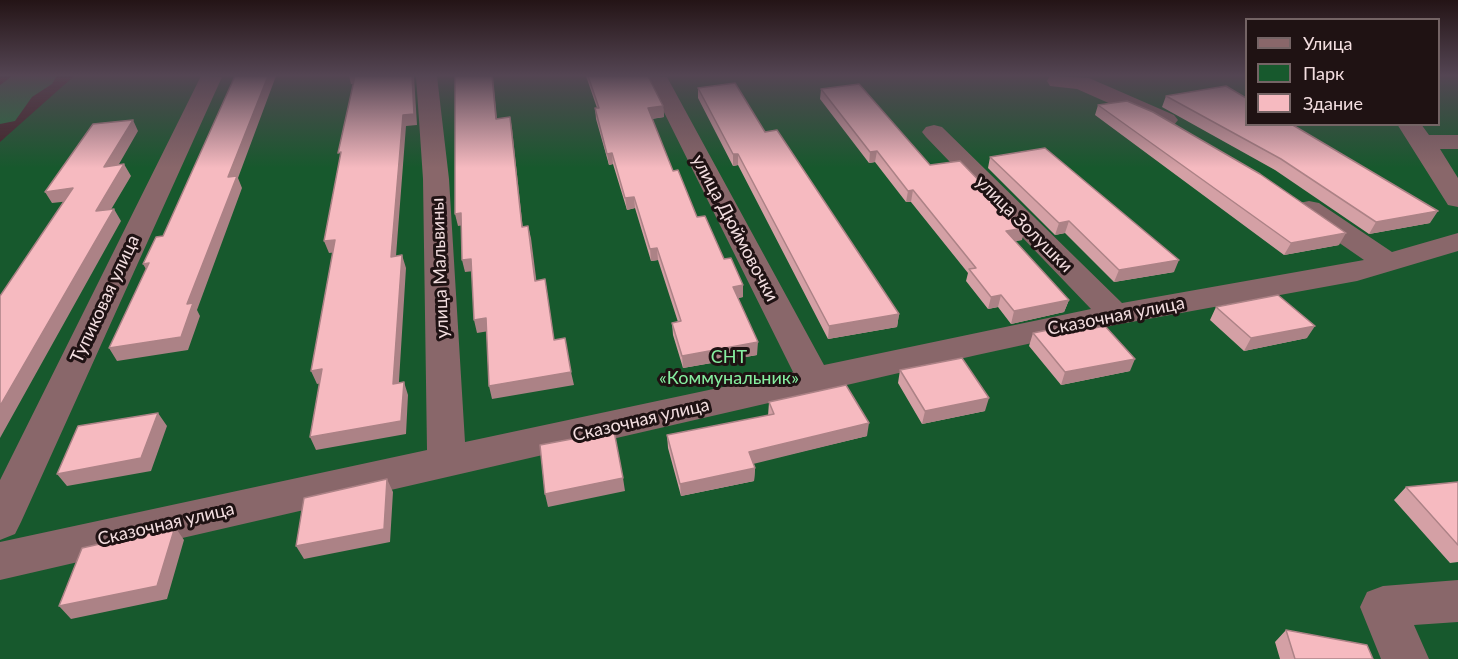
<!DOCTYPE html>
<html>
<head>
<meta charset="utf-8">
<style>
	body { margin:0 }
	#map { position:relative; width:1458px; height:659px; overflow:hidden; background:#422428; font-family:Lato,sans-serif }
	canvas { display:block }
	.legend { position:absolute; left:1245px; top:18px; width:195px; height:108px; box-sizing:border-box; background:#1f1213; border:2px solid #746465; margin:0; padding:8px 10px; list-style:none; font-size:18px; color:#f3dee0 }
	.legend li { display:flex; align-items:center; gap:12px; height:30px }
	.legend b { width:30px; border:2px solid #746465 }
</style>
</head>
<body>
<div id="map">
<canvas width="1458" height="659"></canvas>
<ul class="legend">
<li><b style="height:8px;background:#89676a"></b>Улица</li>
<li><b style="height:16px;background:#17592d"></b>Парк</li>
<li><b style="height:16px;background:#f6bac0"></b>Здание</li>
</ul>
</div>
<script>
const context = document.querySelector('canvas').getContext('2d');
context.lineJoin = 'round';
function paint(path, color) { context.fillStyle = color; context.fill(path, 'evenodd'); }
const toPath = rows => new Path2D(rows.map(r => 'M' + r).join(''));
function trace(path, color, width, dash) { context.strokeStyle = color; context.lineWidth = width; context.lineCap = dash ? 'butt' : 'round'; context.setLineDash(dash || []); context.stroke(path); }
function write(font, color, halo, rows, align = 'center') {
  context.font = font + ' Lato,sans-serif'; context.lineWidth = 6; context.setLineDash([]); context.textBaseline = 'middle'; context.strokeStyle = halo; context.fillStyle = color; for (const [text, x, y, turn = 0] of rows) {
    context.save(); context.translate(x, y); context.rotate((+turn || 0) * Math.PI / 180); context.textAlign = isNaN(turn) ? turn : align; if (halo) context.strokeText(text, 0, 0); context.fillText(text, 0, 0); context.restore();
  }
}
const green = toPath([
	[74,76,1246,76,1246,124,1438,124,1439,76,1458,76,1458,659,0,659,0,142]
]);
const river = toPath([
	[12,76,57,76,52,84,32,97,15,121,0,124,0,85,12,76]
]);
const minor = toPath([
	[201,76,222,77,21,522,15,534,0,540,0,480,201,76],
	[416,76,437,76,449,179,465,442,793,372,646,76,667,77,824,365,1091,309,926,137,922,132,926,127,934,125,942,127,1122,303,1364,260,1299,215,1295,209,1299,203,1309,201,1319,203,1392,252,1458,233,1458,251,1357,281,1115,325,977,355,0,580,0,542,427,450,423,179,416,76],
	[1050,76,1089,78,1174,115,1178,120,1174,125,1166,127,1158,125,1077,89,1050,86,1047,81,1050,76],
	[1397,124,1421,124,1429,135,1458,135,1458,149,1440,149,1458,178,1458,207,1448,205,1397,124],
	[1458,580,1458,622,1414,625,1429,659,1381,659,1360,607,1367,592,1383,586,1458,580]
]);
const wall = toPath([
	[586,76,648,76,663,106,664,117,652,119,673,171,697,217,724,259,743,297,738,298,757,355,683,368,673,335,672,323,678,322,658,260,651,261,635,208,627,210,613,164,609,165,596,119,595,108,597,108],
	[698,88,765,132,899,314,897,327,828,339,738,165,733,166,698,98],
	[821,89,930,165,1022,240,1015,241,1069,300,1064,312,1011,324,998,307,988,309,966,281,968,273,911,202,906,202,875,162,869,163,820,99],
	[1166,96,1430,223,1369,234,1275,170,1162,107],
	[1098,105,1339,245,1284,255,1095,115],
	[990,157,1174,272,1114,282,1065,233,1055,235,988,168],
	[1216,307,1307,338,1244,351,1210,320],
	[1033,333,1130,371,1061,385,1029,346],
	[900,370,985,411,922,424,898,383],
	[769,402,867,436,753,463,755,468,754,481,681,496,668,448,667,435,768,416],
	[1458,482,1458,562,1450,563,1394,500,1406,487],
	[1286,630,1373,659,1280,659,1275,642]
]);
const shadedWall = toPath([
	[268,76,276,76,238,178,242,188,197,310,200,316,188,350,117,361,109,348,187,304,228,177],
	[349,76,356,76,359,83,351,84],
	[412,76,415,76,414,76,417,125,406,126,395,269,391,257,403,115],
	[492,76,493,76,498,129,496,119],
	[663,106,664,117,649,119,648,108],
	[510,117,512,128,524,239,522,227],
	[133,120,138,131,111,178,104,167],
	[877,151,875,162,869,163,870,152],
	[612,153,613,164,609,165,607,154],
	[733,154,738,154,738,165,733,166],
	[124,164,131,176,103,223,96,211],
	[73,188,80,200,52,203,45,192],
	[913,190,911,202,906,202,908,191],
	[634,197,635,208,627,210,625,198],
	[114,209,121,221,0,438,0,406],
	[1438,211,1430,223,1369,234,1376,222],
	[461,213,464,225,458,226,455,214],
	[1069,221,1065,233,1055,235,1059,223],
	[528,226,531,238,538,293,535,281],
	[1025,228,1022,240,1003,243,1006,231],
	[1346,233,1339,245,1284,255,1291,243],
	[335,240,339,252,329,253,324,241],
	[657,248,658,260,651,261,650,249],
	[402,255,406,268,398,397,393,384],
	[471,259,474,271,465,272,462,260],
	[1179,260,1174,272,1114,282,1119,270],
	[149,263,150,276,143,264],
	[743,285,743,297,733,299,733,287],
	[1001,295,998,307,988,309,991,297],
	[1069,300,1064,312,1011,324,1014,311],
	[899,314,897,327,828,339,829,326],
	[486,318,489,331,477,333,474,320],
	[1315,326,1307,338,1244,351,1251,338],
	[758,342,757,355,683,368,682,356],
	[1135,359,1130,371,1061,385,1065,372],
	[322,369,328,382,317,384,311,371],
	[571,372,574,385,492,399,489,386],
	[404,382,408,395,406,434,316,450,310,437],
	[989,398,985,411,922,424,925,411],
	[158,413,167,426,151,471,67,486,57,474],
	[869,423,867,436,749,465,749,452],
	[755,468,754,481,681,496,680,484],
	[623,478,625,491,548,507,545,494],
	[387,479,393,492,390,542,304,559,296,546],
	[175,527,184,540,167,599,71,619,59,606]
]);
const building = toPath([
	[235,76,268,76,228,177,237,176,187,304,193,303,181,337,109,348,149,263,143,264,156,237,163,236,235,76],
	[355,76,412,76,414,114,403,115,391,257,402,255,393,384,404,382,401,421,310,437,322,369,311,371,335,240,324,241,341,152,338,153,355,76],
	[455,76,492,76,496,119,510,117,522,227,528,226,535,281,545,279,554,340,565,338,571,372,489,386,486,318,474,320,471,259,462,260,461,213,455,214,455,76],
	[588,76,648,76,663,106,648,108,673,171,678,170,697,217,705,216,724,259,731,258,743,285,733,287,758,342,682,356,672,323,681,321,657,248,650,249,634,197,625,198,612,153,607,154,595,108,599,108,588,76],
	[735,83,765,132,777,130,899,314,829,326,738,154,733,154,698,88,735,83],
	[859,84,930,165,960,161,1025,228,1006,231,1069,300,1014,311,1001,295,991,297,969,269,976,268,913,190,908,191,877,151,870,152,821,89,859,84],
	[1226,86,1246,98,1246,124,1291,124,1438,211,1376,222,1281,159,1166,96,1226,86],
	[1127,101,1153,112,1260,174,1346,233,1291,243,1098,105,1127,101],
	[133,120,104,167,124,164,96,211,114,209,0,406,0,296,73,188,45,192,93,124,133,120],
	[1045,148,1179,260,1119,270,1069,221,1059,223,990,157,1045,148],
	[1278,295,1315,326,1251,338,1216,307,1278,295],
	[1088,322,1094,328,1105,326,1135,359,1065,372,1033,333,1088,322],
	[962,358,989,398,925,411,900,370,962,358],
	[846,385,869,423,749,452,755,468,680,484,667,435,774,414,769,402,846,385],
	[158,413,141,458,57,474,78,426,158,413],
	[614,431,623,478,545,494,540,445,614,431],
	[387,479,384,529,296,546,304,498,387,479],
	[1458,482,1458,545,1406,487,1458,482],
	[175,527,157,586,59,606,82,548,175,527],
	[1286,630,1367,645,1373,659,1295,659,1286,630]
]);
const streetNames = [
	["улица Золушки",1024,224,45],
	["улица Дюймовочки",735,228,62],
	["улица Мальвины",440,268,-92],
	["Тупиковая улица",105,299,-65],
	["Сказочная улица",1116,316,-11],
	["Сказочная улица",641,420,-13],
	["Сказочная улица",166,524,-13]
];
const parkNames = [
	["СНТ",729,357],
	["«Коммунальник»",729,378]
];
paint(green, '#17592d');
paint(river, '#20723c');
paint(minor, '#89676a');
paint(wall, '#d4a0a5');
paint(shadedWall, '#ac8286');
paint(building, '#f6bac0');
trace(building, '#ac8286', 1.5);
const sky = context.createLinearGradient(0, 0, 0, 168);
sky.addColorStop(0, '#241416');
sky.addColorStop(0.45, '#544553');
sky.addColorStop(1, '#54455300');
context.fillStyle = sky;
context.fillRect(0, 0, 1458, 168);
write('18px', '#f3dee0', '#1f1213', streetNames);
write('18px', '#86efa0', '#1f1213', parkNames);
</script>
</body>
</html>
